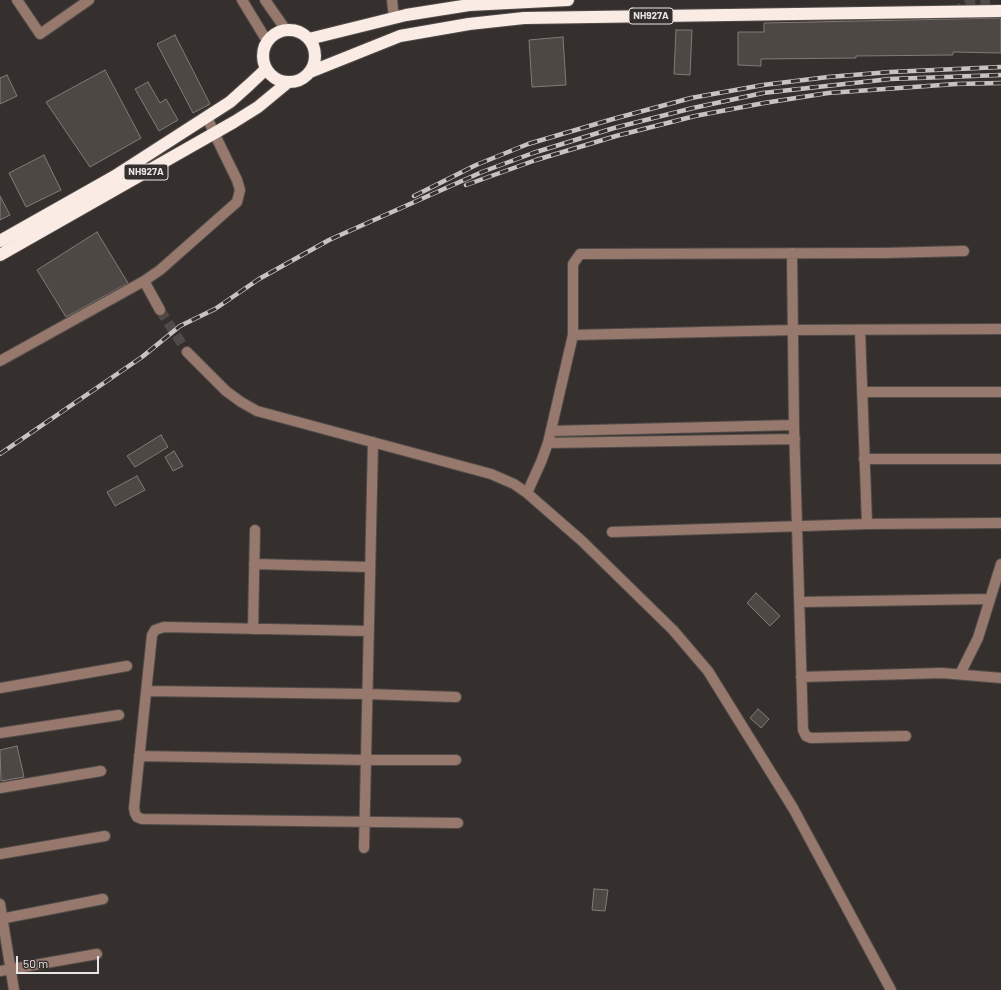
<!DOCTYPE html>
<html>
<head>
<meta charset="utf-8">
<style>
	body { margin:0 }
	#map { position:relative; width:1001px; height:990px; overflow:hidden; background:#35302d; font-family:Barlow,sans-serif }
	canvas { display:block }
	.scale { position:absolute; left:16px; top:956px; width:83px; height:18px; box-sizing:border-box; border:2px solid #e9e5e4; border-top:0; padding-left:5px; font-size:12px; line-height:14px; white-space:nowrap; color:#e9e5e4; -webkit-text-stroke:3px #35302d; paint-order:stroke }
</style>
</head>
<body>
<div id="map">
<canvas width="1001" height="990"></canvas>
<div class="scale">50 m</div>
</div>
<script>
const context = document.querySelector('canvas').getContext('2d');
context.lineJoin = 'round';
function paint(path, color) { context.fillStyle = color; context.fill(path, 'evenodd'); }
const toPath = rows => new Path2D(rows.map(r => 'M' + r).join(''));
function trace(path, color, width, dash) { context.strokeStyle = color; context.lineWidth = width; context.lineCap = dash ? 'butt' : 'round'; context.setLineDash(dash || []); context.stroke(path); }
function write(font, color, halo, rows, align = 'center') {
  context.font = font + ' Barlow,sans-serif'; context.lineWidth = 3; context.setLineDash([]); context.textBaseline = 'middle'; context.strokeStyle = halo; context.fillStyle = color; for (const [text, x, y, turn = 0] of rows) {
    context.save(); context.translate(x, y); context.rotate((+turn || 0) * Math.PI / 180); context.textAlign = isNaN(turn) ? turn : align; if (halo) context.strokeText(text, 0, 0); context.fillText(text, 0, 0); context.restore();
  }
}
const building = toPath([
	[1001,18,1001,53,953,52,953,55,856,56,856,58,761,59,761,66,738,65,738,32,764,32,764,23,1001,18],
	[676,30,692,30,690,75,674,74,676,30],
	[175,35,210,104,193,113,157,44,175,35],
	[563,37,566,85,532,87,529,40,563,37],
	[105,70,141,138,90,167,46,102,105,70],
	[7,75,17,96,0,104,0,78,7,75],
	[148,82,160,103,166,99,178,120,159,131,135,89,148,82],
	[44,155,61,190,26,207,9,173,44,155],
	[0,196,10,215,0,220,0,196],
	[97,232,128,283,66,317,37,270,97,232],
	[161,435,168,447,135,467,127,456,161,435],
	[174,451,183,466,173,471,165,457,174,451],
	[137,476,145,490,115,506,107,492,137,476],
	[756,593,780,616,770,626,747,603,756,593],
	[758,709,769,719,761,728,750,718,758,709],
	[17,746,24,777,1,781,0,750,17,746],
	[594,889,608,890,605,911,592,910,594,889]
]);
const minorTunnel = toPath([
	[160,310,187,352]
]);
const majorTunnel = toPath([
	[953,12,974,1,990,0]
]);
const minor = toPath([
	[17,0,40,34,89,0],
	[242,0,267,41],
	[265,0,286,30],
	[392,0,394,18],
	[792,253,794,425,803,730,806,736,811,738,906,736],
	[144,281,160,310],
	[860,330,867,524],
	[573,335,793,330,1001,329],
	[187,352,226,391,241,402,257,411,491,474,514,484,527,493,582,541,673,630,708,671,793,808,891,990],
	[0,361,144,281,160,270,237,202,240,190,237,180,214,133,207,117],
	[862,392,1001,392],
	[551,431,794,425],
	[548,443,795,439],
	[864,459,1001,459],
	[527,493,541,462,548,443,573,335,573,264,580,254,884,253,964,251],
	[612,532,867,524,1001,523],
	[254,564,369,567],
	[800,602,990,599],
	[253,629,255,530],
	[368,631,164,627,155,630,152,635,134,808,135,813,137,817,142,819,458,823],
	[960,674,978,638,1001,564],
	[801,677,942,673,1001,678],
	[0,688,127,666],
	[146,691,367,694,456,697],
	[0,733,119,715],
	[139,756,366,760,456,760],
	[0,788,101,771],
	[364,848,373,442],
	[0,854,105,836],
	[0,904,14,990],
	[0,919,103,899],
	[0,971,97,954]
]);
const highway = toPath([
	'263 56a26 26 0 1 1 52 0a26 26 0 1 1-52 0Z',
	[309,39,406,15,469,5,568,0],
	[310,72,400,36,469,24,524,18,1001,11],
	[0,241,115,176,230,102,249,85,266,69],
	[0,255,234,122,258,107,287,83]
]);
const rail = toPath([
	[466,185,536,160,616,136,695,116,764,103,828,93,956,84,1001,83],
	[414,196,476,165,528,144,613,119,691,98,763,85,828,77,890,72,1001,67],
	[0,454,142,357,180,326,215,309,259,279,329,240,482,172,533,153,614,128,693,108,763,93,890,79,1001,75]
]);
const shields = [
	[651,16,44],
	[146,172,44]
];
const shieldNames = [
	["NH927A",651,16],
	["NH927A",146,172]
];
paint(building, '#4e4845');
trace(building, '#827b78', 1);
trace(minorTunnel, '#504b48', 10, [10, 5]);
trace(majorTunnel, '#504b48', 10, [10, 5]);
trace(minor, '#524d4a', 12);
trace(highway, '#524d4a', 14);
trace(minor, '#97786d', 10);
trace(highway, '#faebe5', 12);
trace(rail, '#c7c3c1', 4.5);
trace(rail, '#35302d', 3, [9]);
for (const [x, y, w] of shields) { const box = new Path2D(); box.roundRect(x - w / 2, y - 8, w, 16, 3); context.fillStyle = '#35302d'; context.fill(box); trace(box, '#e9e5e4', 1); }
write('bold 10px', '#e9e5e4', null, shieldNames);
</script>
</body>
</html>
